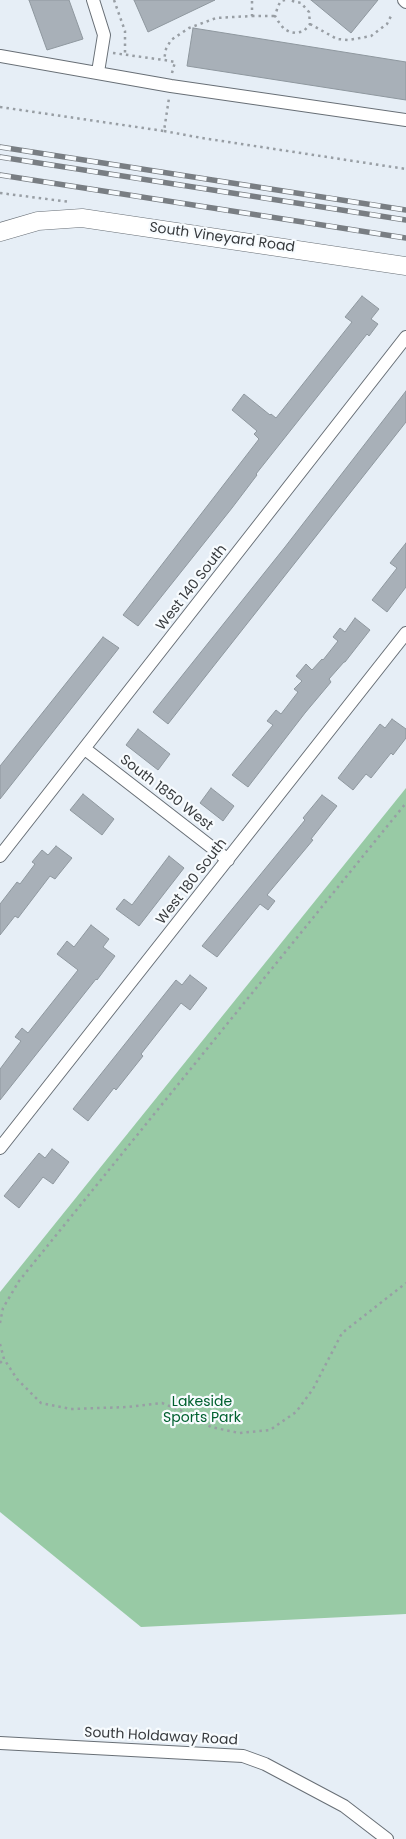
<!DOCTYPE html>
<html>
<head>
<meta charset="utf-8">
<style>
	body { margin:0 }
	canvas { display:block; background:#e6eef6 }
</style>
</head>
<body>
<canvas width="406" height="1839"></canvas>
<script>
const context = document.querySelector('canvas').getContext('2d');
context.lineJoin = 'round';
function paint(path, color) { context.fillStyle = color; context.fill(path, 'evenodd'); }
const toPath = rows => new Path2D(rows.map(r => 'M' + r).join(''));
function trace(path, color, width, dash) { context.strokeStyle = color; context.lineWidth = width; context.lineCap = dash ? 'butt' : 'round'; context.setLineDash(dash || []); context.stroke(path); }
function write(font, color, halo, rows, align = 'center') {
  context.font = font + ' Poppins,sans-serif'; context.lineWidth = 4.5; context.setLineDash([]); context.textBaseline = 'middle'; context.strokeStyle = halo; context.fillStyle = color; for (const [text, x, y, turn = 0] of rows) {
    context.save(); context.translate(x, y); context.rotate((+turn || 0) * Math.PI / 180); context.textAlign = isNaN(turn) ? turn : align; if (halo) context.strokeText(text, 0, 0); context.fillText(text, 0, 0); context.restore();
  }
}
const green = toPath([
	[406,788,406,1614,141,1627,0,1512,0,1292]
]);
const building = toPath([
	[29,0,69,0,83,39,47,50,29,0],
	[134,0,215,0,148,32,134,0],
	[311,0,378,0,351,33,311,0],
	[193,28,406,62,406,100,187,66,193,28],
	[362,296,379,309,371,319,378,324,369,336,367,334,256,474,257,475,232,508,138,626,123,615,259,439,254,434,257,431,232,410,244,394,270,415,271,414,276,418,352,322,345,317,362,296],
	[406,391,406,422,168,724,153,712,285,547,406,391],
	[406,543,406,587,387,612,372,600,397,568,390,563,406,543],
	[355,618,370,630,345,662,344,662,329,679,331,682,305,713,248,787,232,775,273,725,267,721,276,710,281,714,298,692,294,689,302,681,296,676,306,664,312,670,322,659,323,660,338,641,333,637,340,628,345,632,355,618],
	[103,637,119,648,0,799,0,766,103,637],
	[392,719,406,729,406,738,393,755,391,753,371,778,366,774,353,790,338,778,380,724,385,728,392,719],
	[138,729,170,754,158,770,126,745,138,729],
	[211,788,234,806,223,821,200,803,211,788],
	[83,794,114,819,102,835,70,810,83,794],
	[322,795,337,806,311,839,313,840,267,895,275,901,268,910,260,904,217,957,202,946,305,820,303,818,322,795],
	[56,846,72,858,55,879,50,876,18,918,15,916,0,935,0,904,17,882,20,884,35,864,32,862,42,850,48,855,56,846],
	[169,856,184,868,139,926,116,909,124,899,132,905,169,856],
	[91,925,109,939,103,947,115,956,97,980,96,979,0,1100,0,1069,21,1041,15,1037,22,1028,28,1033,78,970,57,954,67,941,74,947,91,925],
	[190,975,207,988,190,1010,181,1003,141,1054,143,1056,116,1090,114,1088,88,1121,73,1109,176,980,182,985,190,975],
	[52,1149,69,1162,53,1184,43,1177,19,1208,4,1196,39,1153,45,1158,52,1149]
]);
const path = toPath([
	[114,0,125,31,125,54],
	[285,0,281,1,278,6,275,16,278,21,284,29,290,32,296,33,304,31,310,24,309,12,301,3,288,0],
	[252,16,275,16],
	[310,24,337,39,349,40,371,36,387,24,391,16],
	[113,53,164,60],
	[172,73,175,62,164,60,166,49,171,40,189,28,216,18,252,16,252,0],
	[0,107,164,131,169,98],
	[164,131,202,138,406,169],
	[0,193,70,202],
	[0,1323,3,1308,19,1281,406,803],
	[0,1344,4,1359,17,1379,41,1403,71,1409,128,1407,162,1403,185,1412,211,1427,239,1433,270,1430,296,1412,313,1389,342,1333,406,1283],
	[0,1363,4,1359]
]);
const street = toPath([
	[93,0,104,35,98,72],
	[404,0,406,2],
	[0,56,171,86,406,120],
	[85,749,228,860],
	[0,856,406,337],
	[0,1148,406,633],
	[0,1743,243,1756,265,1764,344,1806,387,1839]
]);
const secondary = toPath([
	[0,232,38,221,82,218,406,266]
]);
const rail = toPath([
	[0,147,406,210],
	[0,157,406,220],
	[0,175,406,238]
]);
const streetNames = [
	["South Vineyard Road",222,238,8],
	["West 140 South",192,588,-52],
	["South 1850 West",166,793,38],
	["West 180 South",192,882,-52],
	["South Holdaway Road",161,1737,3]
];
const parkNames = [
	["Lakeside",202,1402],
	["Sports Park",202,1418]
];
paint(green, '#98caa5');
paint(building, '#a8b0b8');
trace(building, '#8f989f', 1);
trace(street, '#686f76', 14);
trace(secondary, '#686f76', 19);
trace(path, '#989ea4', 2.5, [2.5, 4]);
trace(street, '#fff', 12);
trace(secondary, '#fff', 18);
trace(rail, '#797e83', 5.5);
trace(rail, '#f7fbfe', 4, [11]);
write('14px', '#373a3d', '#f7fbfe', streetNames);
write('14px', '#00602f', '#f7fbfe', parkNames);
</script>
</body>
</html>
